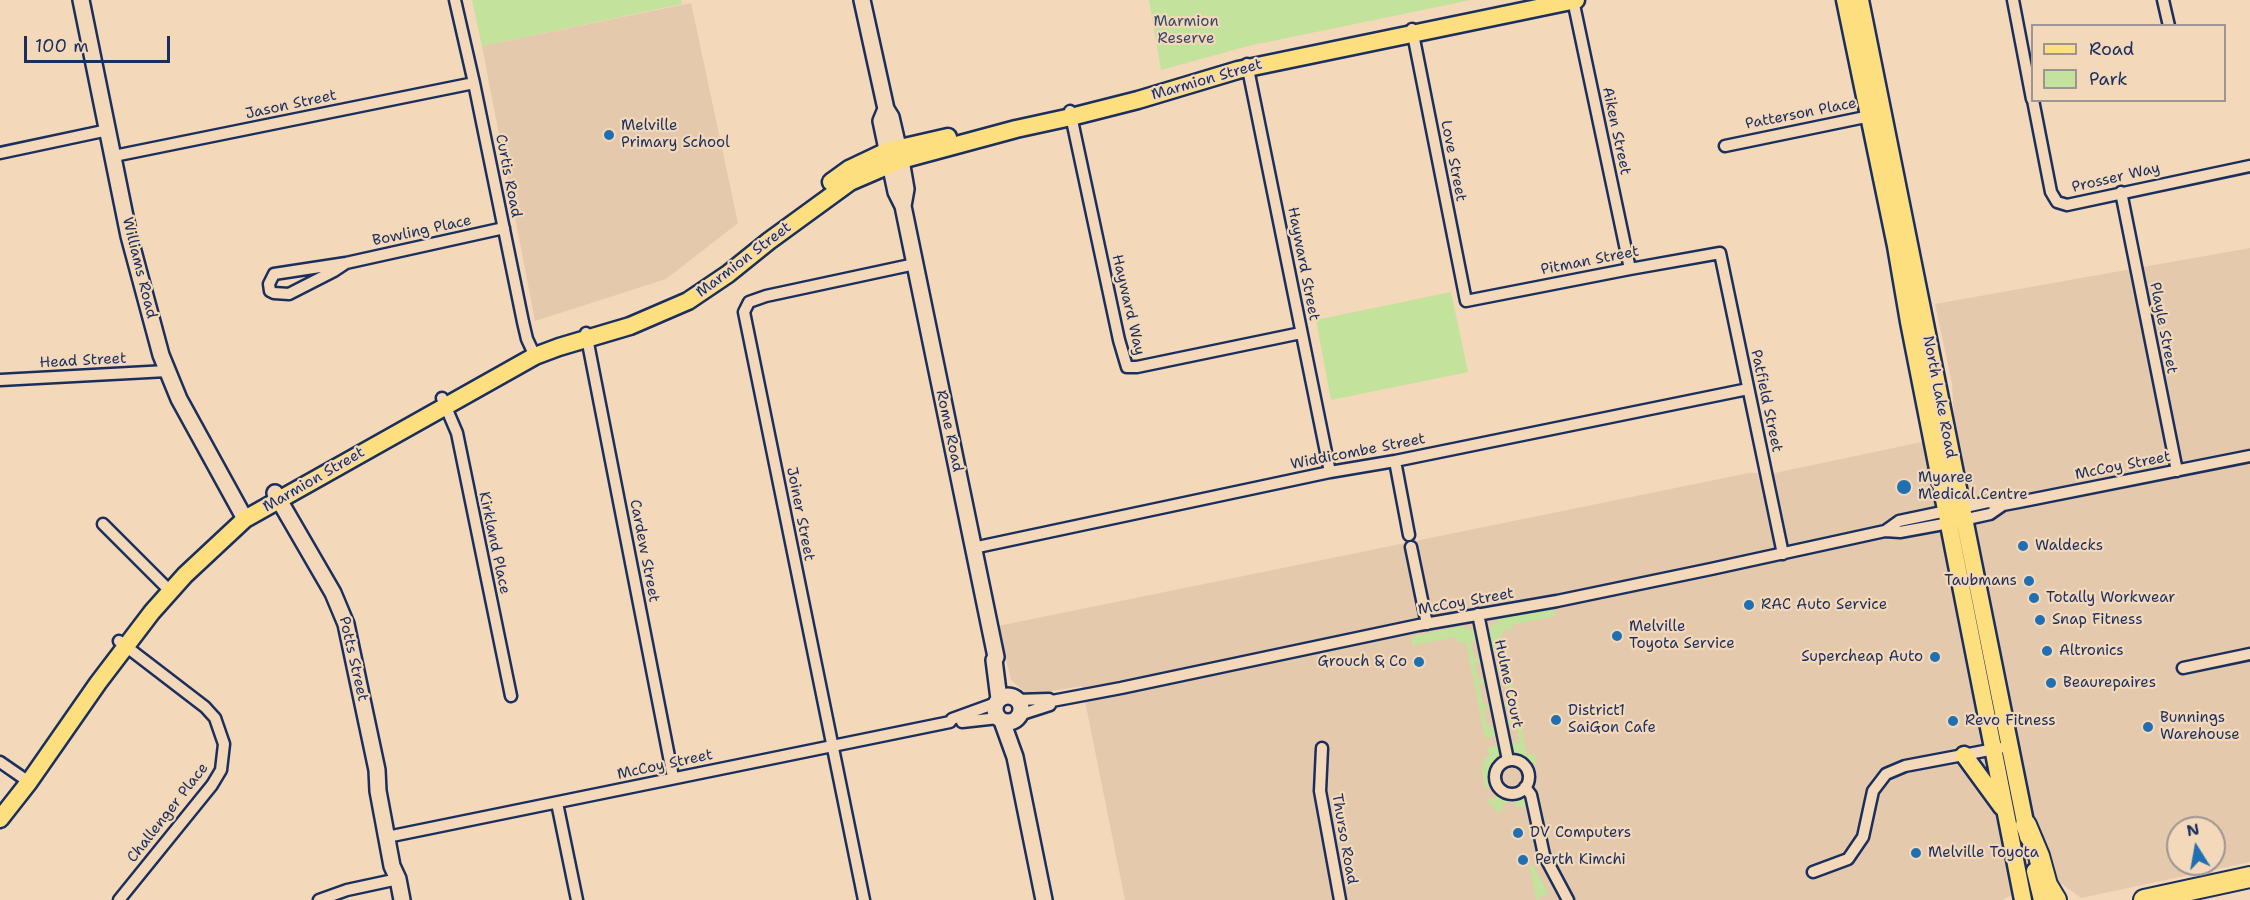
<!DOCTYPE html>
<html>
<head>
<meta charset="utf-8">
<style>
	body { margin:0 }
	#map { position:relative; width:2250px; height:900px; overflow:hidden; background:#f3d8ba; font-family:"Shantell Sans",sans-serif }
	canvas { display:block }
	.legend { position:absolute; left:2031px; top:24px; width:195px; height:78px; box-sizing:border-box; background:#f3d8ba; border:2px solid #9d9495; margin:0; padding:8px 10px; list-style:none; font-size:18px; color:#1b2f5e }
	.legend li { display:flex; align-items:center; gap:12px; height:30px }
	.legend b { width:30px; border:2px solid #9d9495 }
	.north { position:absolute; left:2166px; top:816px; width:60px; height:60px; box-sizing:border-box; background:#f3d8ba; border:2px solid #9d9495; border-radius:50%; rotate:349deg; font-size:16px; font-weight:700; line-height:24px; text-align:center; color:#1b2f5e }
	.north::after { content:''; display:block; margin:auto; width:21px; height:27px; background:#1f6fb2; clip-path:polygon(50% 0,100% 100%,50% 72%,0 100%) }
	.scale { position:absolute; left:24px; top:36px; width:146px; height:27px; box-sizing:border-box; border:3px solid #1b2f5e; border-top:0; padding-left:8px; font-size:18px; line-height:21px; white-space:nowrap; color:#1b2f5e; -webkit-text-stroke:4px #f3d8ba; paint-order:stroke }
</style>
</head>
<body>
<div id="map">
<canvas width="2250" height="900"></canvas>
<ul class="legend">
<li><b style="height:8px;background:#fddf80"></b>Road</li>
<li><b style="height:16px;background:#c3e29b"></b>Park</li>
</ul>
<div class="north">N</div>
<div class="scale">100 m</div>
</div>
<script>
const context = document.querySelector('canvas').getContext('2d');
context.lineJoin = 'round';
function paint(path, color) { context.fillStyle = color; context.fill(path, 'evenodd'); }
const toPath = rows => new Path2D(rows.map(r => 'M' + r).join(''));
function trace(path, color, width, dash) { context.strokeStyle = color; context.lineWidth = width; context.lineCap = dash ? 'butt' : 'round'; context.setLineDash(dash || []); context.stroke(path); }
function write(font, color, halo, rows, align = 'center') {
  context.font = font + ' "Shantell Sans",sans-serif'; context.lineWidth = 4.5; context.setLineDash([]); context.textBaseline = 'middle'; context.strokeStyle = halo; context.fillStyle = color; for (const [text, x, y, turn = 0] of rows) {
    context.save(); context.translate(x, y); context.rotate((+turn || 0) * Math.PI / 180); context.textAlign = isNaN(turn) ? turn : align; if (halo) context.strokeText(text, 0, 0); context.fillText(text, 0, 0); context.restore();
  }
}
const built = toPath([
	[691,3,738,223,666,279,535,321,482,46],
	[2250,248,2250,862,2081,898,2050,875,2002,900,1125,900,1082,686,1028,695,1011,680,998,626,1749,473,1775,473,1955,435,1952,384,1935,304],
	[2178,828,2214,828,2214,864,2178,864]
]);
const green = toPath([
	[472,0,681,0,682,4,482,46],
	[1149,0,1471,0,1248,46,1161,70],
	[1451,292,1468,372,1331,400,1316,320],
	[1552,607,1556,616,1512,625,1513,632,1506,628,1500,638,1506,643,1509,667,1503,672,1495,671,1494,669,1504,666,1501,653,1492,650,1489,634,1492,625,1502,617],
	[1462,626,1474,631,1480,643,1471,641,1474,657,1483,661,1483,664,1475,662,1478,678,1487,682,1487,685,1479,683,1483,704,1492,707,1493,711,1485,708,1484,710,1487,725,1497,729,1498,733,1494,737,1485,738,1466,642,1458,643,1456,637,1415,645,1413,649,1411,638,1414,636],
	[1519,677,1512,680,1527,755,1535,754,1536,765,1527,763,1513,751,1511,741,1518,744,1519,742,1516,726,1507,723,1507,720,1515,722,1513,709,1504,706,1503,703,1511,705,1509,688,1499,683,1501,681],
	[1499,745,1502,756,1493,770,1492,783,1486,789,1481,767,1484,766,1483,759,1489,757,1487,748],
	[1504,796,1522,797,1527,802,1529,812,1526,806,1516,808,1515,801,1502,804,1503,811,1495,812,1494,806,1490,807,1488,799],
	[1532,864,1548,893,1536,900,1529,865]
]);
const street = toPath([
	[455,0,474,83,523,322,527,339,535,356],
	[1573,0,1630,269],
	[2013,0,2032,99],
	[2163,0,2169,26],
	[1412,29,1466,301,1630,269,1720,253,1783,554],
	[1247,64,1330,472],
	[2033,100,2051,192,2057,202,2067,205,2250,166],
	[1070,111,1119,340,1127,367,1137,367,1301,333],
	[1725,146,1875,115],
	[0,153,108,130],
	[114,156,474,83],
	[2121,192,2177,471],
	[346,263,334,271,289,294,274,293,270,291,269,284,274,274,346,263,504,228],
	[586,333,673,777],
	[0,380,167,371],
	[442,398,457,433,511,696],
	[1395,461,1409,535],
	[103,524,170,591],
	[1885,531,1899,521,1961,508,1988,502,2003,505,2019,502,2250,456],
	[1411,547,1427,624],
	[973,548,1330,472,1395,461,1748,389],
	[1478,614,1508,760],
	[2183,668,2250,654],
	[1016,700,1049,699,1052,701,1121,688,1419,625,1557,601,1711,569,1885,531,1900,532,1949,523,1990,514,2003,505],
	[1019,715,1050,705,1052,701],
	[962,722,998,718],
	[1322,748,1320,791,1340,900],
	'1495 777a17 17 0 1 1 34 0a17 17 0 1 1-34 0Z',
	[0,762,29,782],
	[1525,787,1531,795,1544,855,1568,900],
	[557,803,577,900],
	[387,837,950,722,952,719,996,703],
	[1813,872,1848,859,1863,837,1873,791,1886,774,1905,766,2000,748],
	[119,900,212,785,221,770,224,744,215,718,205,707,119,641],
	[319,900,347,890,398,879],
	[864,900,744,312,749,302,766,296,915,264]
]);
const secondary = toPath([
	[81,0,129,236,161,355,179,399,245,519],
	[862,0,886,109,891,117,901,160,906,189,903,206],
	[886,109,881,121,896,192,903,206,996,657,994,660,999,699],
	[275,493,333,593,346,624,377,770,378,791,392,866,398,879,402,900],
	'995 709a13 13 0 1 1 26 0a13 13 0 1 1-26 0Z',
	[1002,721,1015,757,1044,900]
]);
const primary = toPath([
	[1845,0,1896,246,1909,322,2023,900],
	[1860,0,2028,837],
	[831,182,849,169,887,151,948,137],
	[1964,755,2002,807],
	[0,819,29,782,98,683,152,612,185,575,245,519,535,356,559,347,630,326,688,301,728,274,769,241,850,182,901,160,1016,129,1071,117,1138,100,1238,70,1576,0],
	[2035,871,2042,900]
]);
const highway = toPath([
	[2026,825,2039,856,2047,885,2056,900],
	[2144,900,2250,877]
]);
const markers = [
	[609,135,6,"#1f6fb2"],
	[1904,487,8,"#1f6fb2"],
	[2023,546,6,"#1f6fb2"],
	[2029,581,6,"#1f6fb2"],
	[2034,598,6,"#1f6fb2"],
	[1749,605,6,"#1f6fb2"],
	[2040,620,6,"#1f6fb2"],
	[1617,636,6,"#1f6fb2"],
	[2047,651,6,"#1f6fb2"],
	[1935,657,6,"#1f6fb2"],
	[1419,662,6,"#1f6fb2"],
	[2051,683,6,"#1f6fb2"],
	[1556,720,6,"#1f6fb2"],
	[1953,721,6,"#1f6fb2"],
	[2148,727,6,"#1f6fb2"],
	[1518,833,6,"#1f6fb2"],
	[1916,853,6,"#1f6fb2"],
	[1523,860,6,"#1f6fb2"]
];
const parkNames = [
	["Marmion",1186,22],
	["Reserve",1186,39]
];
const streetNames = [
	["Marmion Street",1207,80,-16],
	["Jason Street",291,105,-12],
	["Patterson Place",1801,114,-11],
	["Aiken Street",1616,131,78],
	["Love Street",1453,161,79],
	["Curtis Road",508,176,79],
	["Prosser Way",2116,178,-13],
	["Bowling Place",422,231,-12],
	["Marmion Street",744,260,-37],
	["Pitman Street",1590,261,-11],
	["Hayward Street",1303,264,79],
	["Williams Road",139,268,76],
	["Hayward Way",1128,305,77],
	["Playle Street",2163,328,79],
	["Head Street",83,361,-3],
	["North Lake Road",1939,397,79],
	["Patfield Street",1766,401,78],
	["Rome Road",949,431,78],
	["Widdicombe Street",1358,452,-11],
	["McCoy Street",2123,466,-11],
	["Marmion Street",314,480,-30],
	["Joiner Street",800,514,79],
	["Kirkland Place",494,543,78],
	["Cardew Street",644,551,79],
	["McCoy Street",1466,602,-10],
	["Potts Street",353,659,77],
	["Hulme Court",1508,684,78],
	["McCoy Street",665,765,-12],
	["Challenger Place",168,813,-52],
	["Thurso Road",1344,839,80]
];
const poiNames = [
	["Melville",621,126],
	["Primary School",621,143],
	["Myaree",1918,478],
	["Medical Centre",1918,495],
	["Waldecks",2035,546],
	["Taubmans",2017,581,"right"],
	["Totally Workwear",2046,598],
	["RAC Auto Service",1761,605],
	["Snap Fitness",2052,620],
	["Melville",1629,627],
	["Toyota Service",1629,644],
	["Altronics",2059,651],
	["Supercheap Auto",1923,657,"right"],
	["Grouch & Co",1407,662,"right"],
	["Beaurepaires",2063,683],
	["District1",1568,711],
	["SaiGon Cafe",1568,728],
	["Bunnings",2160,718],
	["Warehouse",2160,735],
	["Revo Fitness",1965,721],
	["DV Computers",1530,833],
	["Melville Toyota",1928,853],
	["Perth Kimchi",1535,860]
];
paint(built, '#e4c9ad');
paint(green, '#c3e29b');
trace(street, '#1b2f5e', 15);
trace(secondary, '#1b2f5e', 20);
trace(primary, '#1b2f5e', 21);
trace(highway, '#1b2f5e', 24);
trace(street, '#f3d8ba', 10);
trace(secondary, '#f3d8ba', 15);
trace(primary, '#fddf80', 16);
trace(highway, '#fddf80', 20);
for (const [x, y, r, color] of markers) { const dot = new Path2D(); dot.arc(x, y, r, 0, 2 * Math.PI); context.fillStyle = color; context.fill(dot); trace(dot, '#f3d8ba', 2); }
write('15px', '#344a67', '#f3d8ba', parkNames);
write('15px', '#1b2f5e', '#f3d8ba', streetNames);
write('15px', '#1b2f5e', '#f3d8ba', poiNames, 'left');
</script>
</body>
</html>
